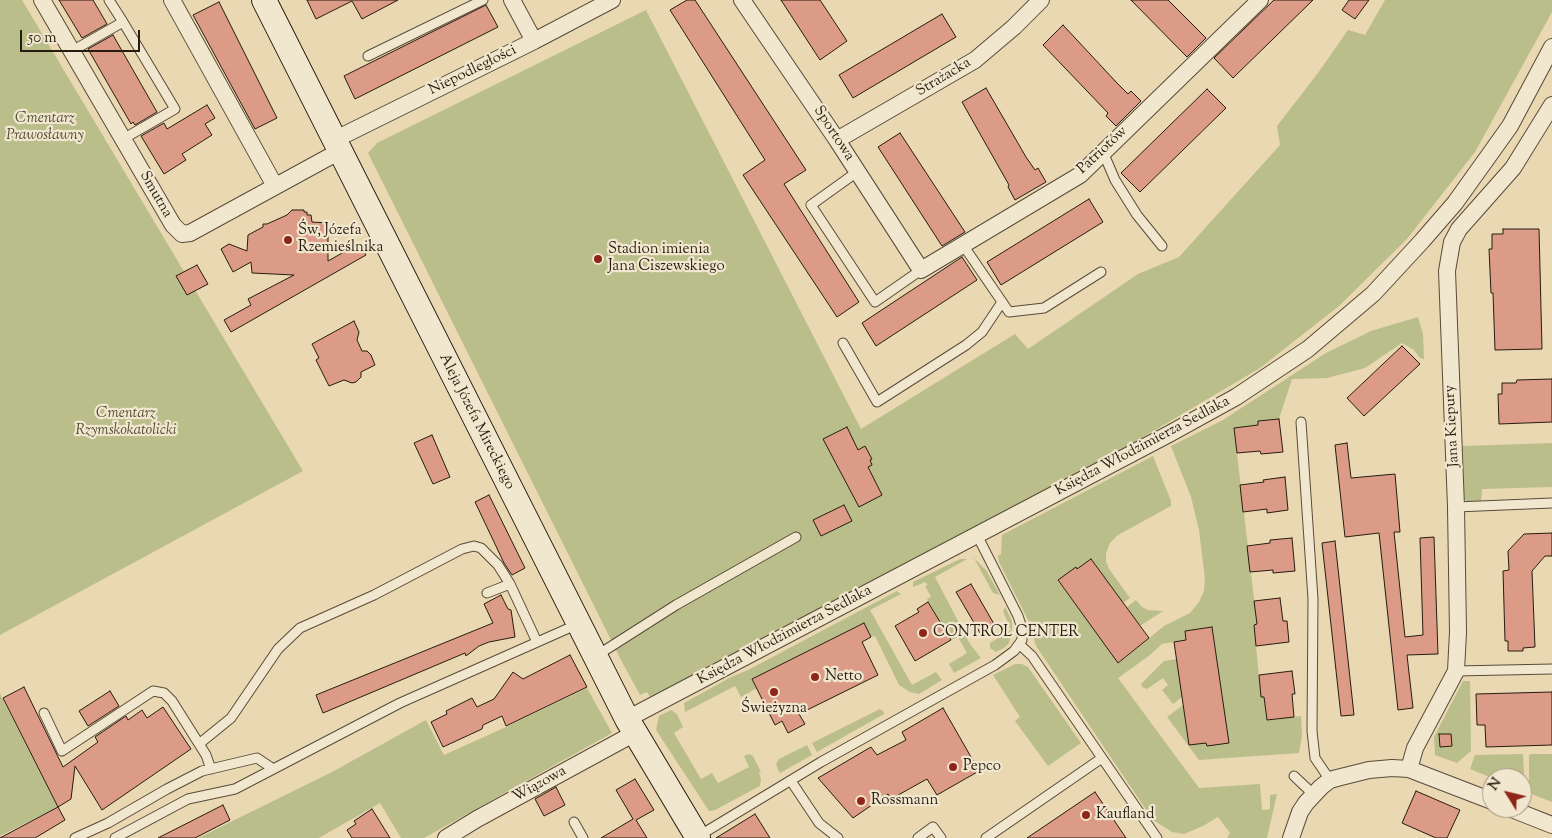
<!DOCTYPE html>
<html>
<head>
<meta charset="utf-8">
<style>
	body { margin:0 }
	#map { position:relative; width:1552px; height:838px; overflow:hidden; background:#ead8b3; font-family:"Sorts Mill Goudy",serif }
	canvas { display:block }
	.north { position:absolute; left:1482px; top:768px; width:50px; height:50px; box-sizing:border-box; background:#f1e6ce; border:1px solid #a09582; border-radius:50%; rotate:306deg; font-size:14px; font-weight:700; line-height:20px; text-align:center; color:#271c0f }
	.north::after { content:''; display:block; margin:auto; width:18px; height:22px; background:#8f2418; clip-path:polygon(50% 0,100% 100%,50% 72%,0 100%) }
	.scale { position:absolute; left:20px; top:30px; width:120px; height:22px; box-sizing:border-box; border:2px solid #271c0f; border-top:0; padding-left:6px; font-size:15px; line-height:18px; white-space:nowrap; color:#271c0f; -webkit-text-stroke:4px #f1e6ce; paint-order:stroke }
</style>
</head>
<body>
<div id="map">
<canvas width="1552" height="838"></canvas>
<div class="north">N</div>
<div class="scale">50 m</div>
</div>
<script>
const context = document.querySelector('canvas').getContext('2d');
context.lineJoin = 'round';
function paint(path, color) { context.fillStyle = color; context.fill(path, 'evenodd'); }
const toPath = rows => new Path2D(rows.map(r => 'M' + r).join(''));
function trace(path, color, width, dash) { context.strokeStyle = color; context.lineWidth = width; context.lineCap = dash ? 'butt' : 'round'; context.setLineDash(dash || []); context.stroke(path); }
function write(font, color, halo, rows, align = 'center') {
  context.font = font + ' "Sorts Mill Goudy",serif'; context.lineWidth = 4.5; context.setLineDash([]); context.textBaseline = 'middle'; context.strokeStyle = halo; context.fillStyle = color; for (const [text, x, y, turn = 0] of rows) {
    context.save(); context.translate(x, y); context.rotate((+turn || 0) * Math.PI / 180); context.textAlign = isNaN(turn) ? turn : align; if (halo) context.strokeText(text, 0, 0); context.fillText(text, 0, 0); context.restore();
  }
}
const green = toPath([
	[0,0,22,0,303,471,0,635],
	[1385,0,1552,0,1552,12,1475,152,1407,239,1339,306,1260,368,1130,445,651,699,647,692,640,695,621,660,368,153,377,143,646,10,861,429,1015,334,1028,349,1138,274,1179,257,1280,145,1277,126,1318,73,1348,30,1365,35],
	[1418,317,1423,334,1424,359,1420,358,1414,350,1402,343,1365,368,1327,378,1292,379,1279,419,1258,421,1258,425,1234,428,1257,624,1254,625,1261,697,1264,697,1267,720,1301,716,1302,736,1299,753,1199,760,1167,717,1183,705,1189,745,1206,743,1207,746,1229,743,1212,627,1185,631,1186,640,1162,644,1150,655,1118,678,1199,788,1260,784,1262,810,1270,809,1270,795,1277,794,1267,838,1227,838,1230,833,1218,817,1203,826,1184,834,1172,832,1153,820,1036,646,1029,622,999,562,998,556,1001,554,1002,535,1153,456,1171,501,1171,506,1118,535,1110,543,1106,553,1106,561,1109,569,1130,598,1123,603,1091,559,1077,569,1076,567,1058,581,1119,663,1164,626,1190,613,1199,602,1204,591,1205,579,1199,530,1191,497,1171,446,1223,420,1326,353,1371,331],
	[1552,443,1552,487,1482,489,1481,503,1470,503,1464,499,1463,446],
	[974,558,986,570,1000,595,993,593],
	[960,559,967,559,935,577,970,644,981,658,954,673,949,664,967,653,958,637,951,640,927,599,931,597,925,586,928,585,925,582,913,587,913,582],
	[897,591,901,594,870,610,912,685,936,672,942,680,919,694,910,692,899,685,875,636,871,637,864,623,753,679,757,688,741,697,735,686,685,712,684,703,731,677,748,670],
	[1136,600,1142,607,1148,610,1163,611,1140,626,1127,607],
	[1005,607,1012,621,1012,633,1009,643,1004,648,996,652,990,648,990,643,1011,630,1003,611],
	[1177,659,1182,697,1173,704,1162,690,1168,685,1163,678,1147,689,1142,687,1141,684,1164,661],
	[1015,664,1022,664,1028,667,1081,743,1048,766,1015,721,1020,717,993,675],
	[1463,681,1470,681,1471,751,1457,763,1435,755,1434,737],
	[587,688,612,733,424,838,401,838,380,803,319,838,198,838,332,772,426,720,444,755,506,727],
	[0,694,58,807,0,836],
	[880,709,884,712,884,714,817,752,812,743],
	[671,710,677,714,683,727,674,733,701,779,712,773,718,783,749,767,744,756,749,754,753,756,761,772,759,772,761,779,760,786,715,810,709,811,656,730,659,716],
	[807,745,812,755,780,773,779,772,776,764,779,759],
	[1523,754,1525,791,1522,790,1522,778,1492,778,1470,769,1475,755],
	[1530,754,1552,754,1552,802,1529,793,1529,756]
]);
const building = toPath([
	[59,0,93,0,107,24,82,38,59,0],
	[307,0,398,0,362,19,352,1,316,19,307,0],
	[687,0,695,0,806,170,784,184,859,302,837,317,743,175,765,160,670,10,687,0],
	[781,0,820,0,847,41,820,60,781,0],
	[1131,0,1168,0,1206,38,1187,57,1131,0],
	[1274,0,1313,0,1233,78,1214,58,1274,0],
	[1349,0,1369,0,1355,19,1342,10,1349,0],
	[219,2,277,118,255,129,193,15,219,2],
	[486,5,498,27,355,99,344,76,486,5],
	[942,14,956,37,853,98,839,75,942,14],
	[1063,25,1117,83,1128,94,1131,91,1141,101,1116,126,1106,116,1108,113,1043,45,1063,25],
	[113,35,157,112,135,125,133,122,131,124,88,49,113,35],
	[986,88,1026,157,1035,170,1038,168,1046,182,1015,200,1008,187,1009,185,962,102,986,88],
	[1207,89,1226,108,1140,192,1121,173,1207,89],
	[207,105,215,118,205,124,212,135,182,154,186,160,164,174,141,136,164,123,167,129,207,105],
	[900,133,965,232,942,246,878,147,900,133],
	[1089,199,1103,222,1001,285,987,262,1089,199],
	[292,210,304,210,304,212,307,212,307,215,311,215,312,222,328,223,328,261,360,243,366,255,231,332,224,320,251,305,248,299,294,275,252,273,251,262,233,272,221,249,229,244,247,251,248,235,263,227,263,224,267,224,287,215,292,210],
	[1503,229,1539,229,1542,349,1495,350,1493,293,1491,293,1489,249,1492,249,1492,234,1503,234,1503,229],
	[962,257,977,280,876,346,862,323,962,257],
	[197,265,208,284,187,295,176,276,197,265],
	[354,321,359,332,357,340,362,351,367,351,371,355,375,365,361,372,361,377,356,382,352,383,344,380,329,386,316,360,319,358,312,344,354,321],
	[1402,346,1420,364,1364,416,1347,398,1402,346],
	[1552,379,1552,422,1499,424,1498,394,1502,394,1502,383,1516,383,1517,380,1552,379],
	[1279,419,1283,452,1261,454,1260,451,1237,453,1234,428,1258,425,1258,421,1279,419],
	[847,427,858,450,865,446,872,459,870,460,872,465,868,467,882,495,859,507,823,439,847,427],
	[432,435,450,477,433,484,414,443,432,435],
	[1347,443,1351,478,1395,474,1400,532,1394,532,1405,637,1423,635,1420,538,1434,537,1438,654,1407,655,1413,708,1398,710,1379,533,1345,537,1335,445,1347,443],
	[1285,477,1288,510,1267,513,1267,509,1243,512,1240,485,1264,482,1263,480,1285,477],
	[489,495,525,568,512,575,504,563,475,502,489,495],
	[844,505,852,521,821,536,813,520,844,505],
	[1552,533,1552,556,1545,556,1532,571,1535,647,1523,648,1523,651,1508,651,1508,641,1505,641,1503,571,1509,570,1508,551,1524,534,1552,533],
	[1292,538,1295,571,1273,573,1273,570,1250,572,1247,546,1270,543,1270,540,1292,538],
	[1335,541,1354,715,1341,716,1322,543,1335,541],
	[1091,559,1149,638,1118,663,1058,580,1076,567,1077,569,1091,559],
	[971,584,994,624,980,633,956,592,971,584],
	[501,595,508,609,511,610,515,637,489,642,479,646,466,656,465,653,323,713,316,695,493,623,484,604,501,595],
	[1280,598,1283,621,1287,621,1289,642,1256,646,1254,625,1257,624,1254,601,1280,598],
	[928,602,951,640,915,661,895,626,919,612,917,609,928,602],
	[864,623,871,637,862,642,878,675,799,714,805,724,788,733,782,721,775,725,752,679,864,623],
	[1212,627,1229,743,1207,746,1206,743,1189,745,1174,642,1186,640,1185,631,1212,627],
	[570,655,587,687,506,726,502,716,483,725,482,729,443,747,431,722,447,714,446,711,472,698,477,707,494,699,513,672,523,679,570,655],
	[1292,671,1295,694,1292,694,1294,717,1267,720,1264,697,1261,697,1259,675,1292,671],
	[24,687,63,767,98,742,95,737,126,716,128,720,142,710,147,718,163,707,191,749,102,810,75,766,71,799,58,807,3,698,24,687],
	[110,691,119,706,88,726,79,711,110,691],
	[1552,692,1552,745,1486,747,1485,725,1477,725,1476,694,1552,692],
	[943,708,979,771,937,795,927,779,891,799,888,794,853,818,818,778,871,747,877,755,906,740,902,732,943,708],
	[1439,734,1451,734,1452,746,1440,747,1439,734],
	[635,779,654,810,636,820,647,838,601,838,633,819,616,790,635,779],
	[556,787,565,805,544,816,535,799,556,787],
	[1416,791,1460,810,1447,838,1436,838,1402,823,1416,791],
	[1095,792,1126,838,1027,838,1095,792],
	[223,805,230,820,195,838,158,838,223,805],
	[58,807,65,820,35,838,0,838,58,807],
	[372,809,390,838,352,838,347,830,356,824,354,821,372,809],
	[755,814,770,838,716,838,755,814]
]);
const lane = toPath([
	[123,22,175,109,123,139],
	[72,51,123,22,109,0],
	[368,56,483,0],
	[1103,152,1115,180,1137,215,1162,246],
	[857,172,811,205,875,302,921,270],
	[963,245,1009,312,1044,308,1101,272],
	[843,343,877,402,966,345,982,332,1002,302],
	[1301,422,1313,599,1312,731,1315,758,1330,780],
	[1456,507,1552,503],
	[487,593,510,584,537,642],
	[596,656,676,605,796,537],
	[1456,671,1552,669],
	[44,713,62,751,153,691,164,693,172,701,206,755,211,769],
	[199,744,231,718,278,649,300,628,374,595,462,549,474,546,481,548,498,565,510,584],
	[1102,758,1157,838],
	[1294,776,1313,794],
	[791,781,819,823,838,838],
	[574,822,583,838],
	[697,837,821,762,995,665,1014,651,1022,640,1022,628,1018,616,977,535],
	[75,838,108,823,167,789,202,771,257,758,272,768],
	[115,838,188,799,235,789,400,703,578,624],
	[918,838,933,827,941,838],
	[986,838,1102,758,1032,656,1020,645]
]);
const street = toPath([
	[42,0,173,225,182,234,190,233,340,151],
	[172,0,275,186],
	[512,0,534,41],
	[742,0,837,140,921,270,1080,175,1260,0],
	[334,140,534,41,612,0],
	[837,140,975,60,1014,27,1041,0],
	[627,719,1169,434,1236,397,1308,349,1373,294,1422,241,1455,203,1510,126,1552,47],
	[1409,769,1415,748,1456,671,1458,632,1456,507,1447,271,1452,242,1459,229,1513,168,1552,105],
	[1509,808,1552,825],
	[446,838,477,819,635,733],
	[1291,838,1300,812,1306,803,1321,787,1330,780,1337,778,1369,770,1392,768,1409,769,1492,801]
]);
const secondary = toPath([
	[264,0,627,719,698,838]
]);
const markers = [
	[288,240,5,"#8f2418"],
	[598,259,5,"#8f2418"],
	[923,633,5,"#8f2418"],
	[815,677,5,"#8f2418"],
	[774,692,5,"#8f2418"],
	[953,767,5,"#8f2418"],
	[861,801,5,"#8f2418"],
	[1086,815,5,"#8f2418"]
];
const streetNames = [
	["Niepodległości",473,71,-26],
	["Strażacka",944,78,-31],
	["Sportowa",833,134,57],
	["Patriotów",1103,151,-43],
	["Smutna",155,195,60],
	["Aleja Józefa Mireckiego",476,422,63],
	["Jana Kiepury",1453,426,-93],
	["Księdza Włodzimierza Sedlaka",1143,447,-28],
	["Księdza Włodzimierza Sedlaka",785,636,-28],
	["Wiązowa",540,785,-29]
];
const parkNames = [
	["Cmentarz",45,119],
	["Prawosławny",45,136],
	["Cmentarz",126,414],
	["Rzymskokatolicki",126,431]
];
const poiNames = [
	["Św, Józefa",298,231],
	["Rzemieślnika",298,248],
	["Stadion imienia",608,250],
	["Jana Ciszewskiego",608,267],
	["CONTROL CENTER",933,633],
	["Netto",825,677],
	["Świeżyzna",774,709,"center"],
	["Pepco",963,767],
	["Rossmann",871,801],
	["Kaufland",1096,815]
];
paint(green, '#babe8a');
paint(building, '#db9b86');
trace(building, '#271c0f', 1);
trace(lane, '#584b38', 11);
trace(street, '#584b38', 18);
trace(secondary, '#271c0f', 26);
trace(lane, '#f1e6ce', 9);
trace(street, '#f1e6ce', 16);
trace(secondary, '#f1e6ce', 24);
for (const [x, y, r, color] of markers) { const dot = new Path2D(); dot.arc(x, y, r, 0, 2 * Math.PI); context.fillStyle = color; context.fill(dot); trace(dot, '#f1e6ce', 2); }
write('15px', '#271c0f', '#f1e6ce', streetNames);
write('italic 15px', '#534d34', '#f1e6ce', parkNames);
write('15px', '#271c0f', '#f1e6ce', poiNames, 'left');
</script>
</body>
</html>
